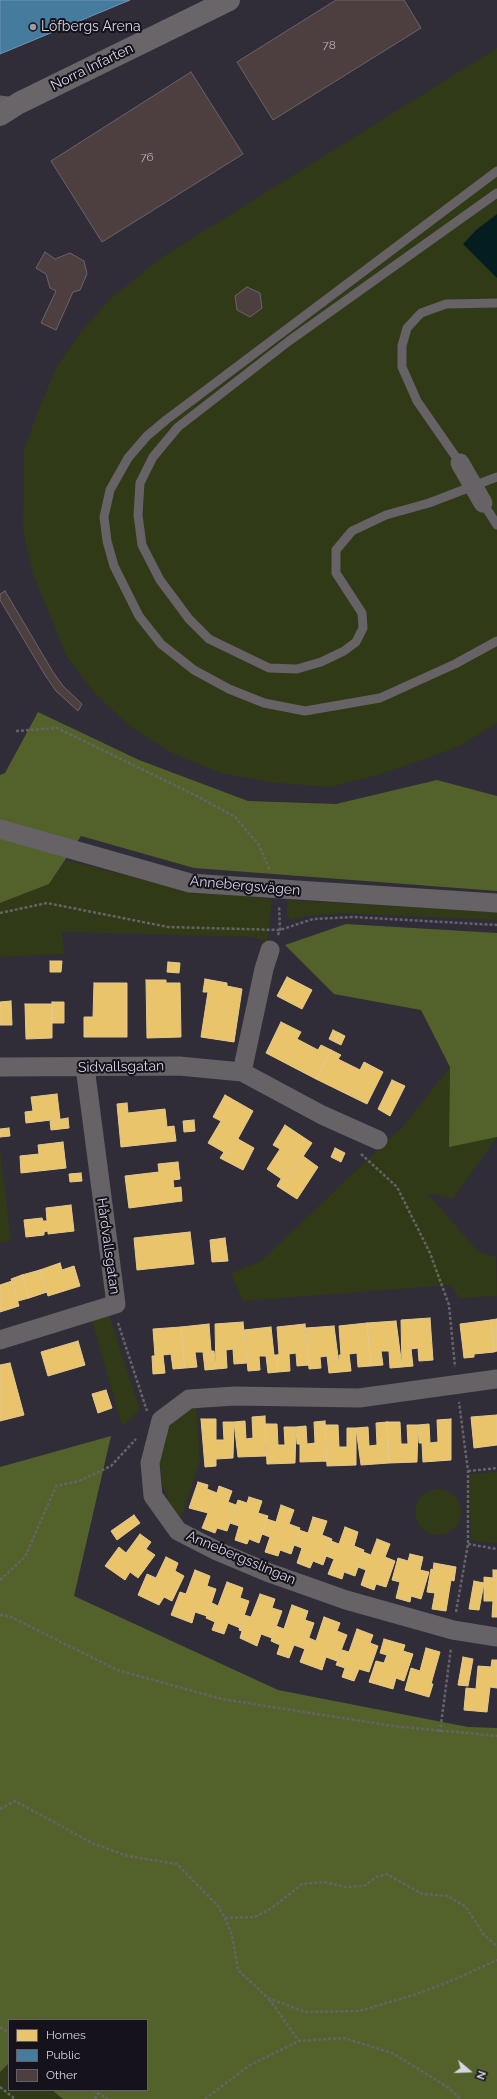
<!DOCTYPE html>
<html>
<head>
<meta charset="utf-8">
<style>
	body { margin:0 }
	#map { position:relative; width:497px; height:2099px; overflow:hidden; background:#302c38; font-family:Raleway,sans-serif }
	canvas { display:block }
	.legend { position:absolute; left:8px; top:2019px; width:140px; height:72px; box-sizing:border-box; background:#15121b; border:1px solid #63606b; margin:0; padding:5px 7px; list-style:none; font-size:12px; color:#d8d4e2 }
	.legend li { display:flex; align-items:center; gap:8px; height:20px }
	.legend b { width:20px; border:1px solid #63606b }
	.north { position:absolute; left:449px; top:2051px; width:40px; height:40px; -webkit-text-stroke:3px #15121b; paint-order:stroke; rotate:109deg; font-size:11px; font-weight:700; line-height:16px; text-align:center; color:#d8d4e2 }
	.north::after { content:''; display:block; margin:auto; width:14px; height:18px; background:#d8d4e2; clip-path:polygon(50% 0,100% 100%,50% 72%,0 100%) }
</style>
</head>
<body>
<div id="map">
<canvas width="497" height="2099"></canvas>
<ul class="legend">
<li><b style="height:11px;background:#e9c46a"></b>Homes</li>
<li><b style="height:11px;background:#457b9d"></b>Public</li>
<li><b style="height:11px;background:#4d3f40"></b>Other</li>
</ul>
<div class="north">N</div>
</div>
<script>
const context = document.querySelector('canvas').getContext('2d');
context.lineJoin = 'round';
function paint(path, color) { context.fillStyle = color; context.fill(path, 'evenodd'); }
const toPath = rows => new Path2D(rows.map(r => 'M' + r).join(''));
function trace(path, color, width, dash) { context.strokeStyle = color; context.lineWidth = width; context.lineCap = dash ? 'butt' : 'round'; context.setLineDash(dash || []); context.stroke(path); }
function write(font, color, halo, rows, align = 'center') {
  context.font = font + ' Raleway,sans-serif'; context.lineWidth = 4; context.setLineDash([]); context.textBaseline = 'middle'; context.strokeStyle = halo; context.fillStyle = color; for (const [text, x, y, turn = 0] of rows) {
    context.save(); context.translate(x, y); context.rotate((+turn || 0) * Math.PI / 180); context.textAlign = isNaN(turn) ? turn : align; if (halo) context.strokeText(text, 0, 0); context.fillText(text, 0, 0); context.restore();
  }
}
const green = toPath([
	[497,48,497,723,462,745,422,760,375,776,329,787,277,783,220,773,172,753,131,727,97,696,67,657,33,574,23,531,24,449,40,406,57,366,81,332,110,299,162,257],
	[66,860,179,889,272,899,267,942,253,937,62,932,64,954,0,957,0,903,49,884],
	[287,900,497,912,497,920,344,913,306,916,291,920,287,915],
	[450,1067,449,1146,497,1137,453,1199,427,1193,478,1251,496,1257,497,1296,459,1298,451,1285,243,1301,231,1273,261,1261,404,1125],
	[0,1149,11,1240,0,1243],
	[109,1315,140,1410,122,1426,92,1321],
	[196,1405,200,1460,181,1518,169,1502,162,1484,159,1454,168,1428,186,1410],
	[497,1472,497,1543,471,1541,469,1474],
	'415 1512a23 23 0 1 1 46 0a23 23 0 1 1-46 0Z',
	[9,2063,9,2090,52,2090,63,2099,0,2099,0,2072]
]);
const forest = toPath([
	[38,712,139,760,248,801,336,804,437,780,497,796,497,891,194,868,81,836,49,884,0,903,0,775,5,773],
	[346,924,497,933,497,1137,449,1147,450,1067,421,1010,334,994,285,945],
	[111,1436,74,1596,278,1690,468,1727,497,1728,497,2099,63,2099,52,2090,147,2090,147,2020,9,2020,9,2063,0,2072,0,1467]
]);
const water = toPath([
	[497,214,497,278,463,244,476,230]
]);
const homes = toPath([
	[50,961,62,961,61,972,50,972,50,961],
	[168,962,180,963,179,973,167,972,168,962],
	[287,977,312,990,302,1009,277,996,287,977],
	[205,979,227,983,227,986,242,989,234,1042,201,1037,208,992,203,992,205,979],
	[146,980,166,980,166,983,180,983,181,1037,147,1038,146,980],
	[94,983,127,983,127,1037,84,1037,84,1017,93,1017,94,983],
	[11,1001,12,1025,0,1025,0,1002,11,1001],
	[52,1002,64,1002,64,1023,52,1023,52,1002],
	[25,1004,52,1004,52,1038,26,1039,25,1004],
	[281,1022,301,1032,297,1039,318,1050,321,1045,331,1050,316,1079,266,1053,281,1022],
	[333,1030,339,1033,335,1042,329,1039,333,1030],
	[339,1033,345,1036,341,1045,335,1042,339,1033],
	[331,1050,341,1055,338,1059,360,1070,364,1062,383,1072,367,1104,316,1079,331,1050],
	[392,1080,405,1086,390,1116,378,1109,392,1080],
	[57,1094,60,1119,26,1123,25,1112,33,1111,31,1097,57,1094],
	[225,1095,253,1111,229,1155,208,1143,221,1121,213,1117,225,1095],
	[127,1103,128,1113,165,1109,167,1127,174,1126,176,1141,121,1147,117,1104,127,1103],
	[68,1118,69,1128,51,1130,50,1121,68,1118],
	[194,1120,195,1131,184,1132,183,1121,194,1120],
	[285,1125,312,1143,286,1182,267,1169,280,1149,273,1145,285,1125],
	[9,1128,10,1136,0,1137,0,1129,9,1128],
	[238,1139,254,1148,243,1170,220,1158,224,1152,229,1155,238,1139],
	[63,1142,66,1168,21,1173,20,1156,39,1154,38,1145,63,1142],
	[335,1148,345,1153,341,1162,331,1157,335,1148],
	[303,1156,318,1167,297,1199,277,1186,281,1179,286,1182,303,1156],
	[178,1162,180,1179,173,1180,174,1188,181,1187,182,1201,129,1208,125,1176,159,1172,158,1164,178,1162],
	[81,1173,82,1181,70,1182,69,1174,81,1173],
	[71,1205,74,1231,48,1234,48,1231,44,1232,44,1235,26,1237,24,1220,42,1218,43,1221,47,1221,46,1208,71,1205],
	[190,1232,194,1264,137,1270,134,1238,190,1232],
	[225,1238,228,1261,212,1262,210,1240,225,1238],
	[60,1263,62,1270,74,1266,80,1286,48,1296,40,1270,60,1263],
	[40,1270,47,1292,29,1298,22,1275,40,1270],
	[22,1275,29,1298,18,1301,11,1279,22,1275],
	[12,1281,19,1306,0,1312,0,1285,12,1281],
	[430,1318,433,1360,419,1361,418,1348,411,1349,413,1366,402,1367,401,1320,430,1318],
	[497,1319,497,1351,494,1352,491,1320,497,1319],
	[491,1320,494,1352,474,1354,474,1357,464,1358,460,1324,491,1320],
	[396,1321,402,1367,390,1368,389,1351,381,1351,383,1365,371,1366,367,1323,396,1321],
	[243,1322,247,1363,234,1364,233,1349,226,1350,227,1368,216,1369,215,1324,243,1322],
	[367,1323,371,1366,358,1367,357,1353,349,1354,351,1371,340,1372,339,1355,341,1355,339,1326,367,1323],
	[209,1324,211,1351,214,1351,216,1369,205,1370,203,1352,195,1352,197,1367,185,1368,181,1327,209,1324],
	[305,1324,309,1365,297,1366,296,1353,289,1354,290,1371,278,1372,277,1355,279,1354,277,1327,305,1324],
	[334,1326,340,1372,329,1373,327,1356,320,1357,321,1368,309,1369,306,1328,334,1326],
	[181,1327,185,1368,173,1369,171,1354,163,1355,165,1373,153,1374,152,1356,155,1356,153,1329,181,1327],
	[271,1327,274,1355,277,1355,278,1372,268,1373,266,1356,259,1356,260,1370,248,1371,244,1330,271,1327],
	[78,1341,85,1365,48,1376,41,1352,78,1341],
	[10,1363,24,1415,0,1421,0,1365,10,1363],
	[106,1390,112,1408,98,1413,92,1394,106,1390],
	[497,1415,497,1445,474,1448,471,1417,497,1415],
	[265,1416,266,1456,238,1457,234,1422,245,1421,246,1439,253,1438,252,1417,265,1416],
	[201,1419,216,1419,216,1440,224,1440,223,1422,234,1422,233,1458,216,1459,216,1466,205,1467,201,1419],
	[451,1419,451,1460,423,1462,422,1443,419,1443,418,1425,429,1424,430,1443,438,1442,437,1420,451,1419],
	[325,1421,327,1461,300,1462,300,1444,297,1444,296,1427,306,1426,307,1444,315,1443,314,1422,325,1421],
	[387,1422,389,1463,361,1465,356,1428,368,1427,369,1446,377,1445,376,1423,387,1422],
	[387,1422,400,1422,401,1444,408,1444,407,1425,418,1425,417,1462,389,1463,387,1422],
	[265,1424,277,1424,278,1445,285,1445,284,1427,296,1427,295,1463,267,1464,265,1424],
	[325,1425,338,1425,339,1447,347,1447,347,1428,356,1428,356,1465,327,1466,325,1425],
	[198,1482,208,1485,207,1489,217,1493,219,1486,232,1491,228,1502,236,1505,227,1531,217,1528,215,1533,202,1528,208,1513,189,1508,198,1482],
	[249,1497,262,1501,258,1513,268,1516,259,1543,249,1539,247,1544,235,1540,239,1526,230,1523,238,1500,247,1503,249,1497],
	[281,1505,294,1510,289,1524,300,1528,291,1554,280,1550,278,1556,265,1552,270,1537,262,1534,267,1519,276,1522,281,1505],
	[134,1515,140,1523,117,1540,111,1531,134,1515],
	[313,1517,327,1521,322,1535,332,1539,323,1565,313,1561,310,1568,297,1563,302,1548,294,1545,299,1530,308,1533,313,1517],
	[345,1527,358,1532,354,1546,364,1550,355,1576,344,1572,342,1579,328,1574,334,1559,326,1556,331,1541,339,1544,345,1527],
	[140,1534,151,1542,146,1549,155,1555,138,1578,130,1572,125,1580,105,1566,119,1547,126,1553,140,1534],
	[377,1539,390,1544,385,1557,395,1561,386,1587,376,1584,374,1590,361,1585,366,1570,358,1567,363,1552,371,1555,377,1539],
	[410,1554,423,1557,420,1570,429,1572,421,1599,411,1596,410,1602,396,1598,400,1582,392,1580,398,1558,408,1561,410,1554],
	[166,1557,178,1563,175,1571,184,1576,172,1601,164,1597,159,1605,138,1595,147,1574,156,1578,166,1557],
	[434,1563,456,1567,454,1581,451,1580,446,1611,432,1609,435,1593,427,1592,431,1569,433,1570,434,1563],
	[195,1570,210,1576,207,1586,216,1589,207,1616,195,1612,192,1623,171,1615,180,1592,186,1594,195,1570],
	[493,1570,497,1570,497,1617,492,1617,493,1601,484,1601,484,1577,493,1578,493,1570],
	[474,1581,484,1583,479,1610,469,1609,474,1581],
	[227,1582,243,1588,240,1598,249,1601,240,1628,228,1623,224,1634,212,1630,215,1622,206,1618,212,1603,218,1606,227,1582],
	[260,1594,275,1599,272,1608,282,1611,272,1638,261,1634,257,1646,240,1638,242,1631,239,1630,244,1615,251,1617,260,1594],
	[292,1605,308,1611,305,1620,314,1623,305,1649,294,1645,289,1658,277,1654,280,1645,271,1641,276,1626,284,1629,292,1605],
	[324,1617,340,1623,337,1631,347,1635,337,1661,326,1657,322,1670,300,1662,309,1638,316,1641,324,1617],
	[357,1629,373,1635,370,1643,378,1646,369,1672,359,1669,354,1681,342,1677,345,1668,336,1665,342,1650,349,1652,357,1629],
	[384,1639,405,1645,403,1651,413,1654,404,1681,396,1678,393,1689,369,1682,376,1661,384,1663,387,1655,380,1653,384,1639],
	[426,1648,440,1652,431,1684,433,1684,429,1697,405,1690,411,1668,420,1671,426,1648],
	[463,1657,473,1659,468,1686,458,1685,463,1657],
	[492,1660,497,1660,497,1688,490,1687,487,1712,464,1710,466,1688,476,1689,478,1666,491,1667,492,1660]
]);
const public = toPath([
	[0,0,130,0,0,54,0,0]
]);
const building = toPath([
	[336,0,404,0,421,28,273,120,237,62,336,0],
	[191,72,243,154,102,242,51,161,191,72],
	[45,252,55,259,70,253,84,261,87,274,80,290,73,292,56,330,41,323,56,291,50,288,46,274,36,268,45,252],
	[247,287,260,293,262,308,250,317,237,310,235,296,247,287],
	[5,591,53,672,63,686,82,704,78,711,56,691,45,675,0,600,0,594,5,591]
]);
const path = toPath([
	[16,731,57,728,197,796,235,817,259,845,270,871],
	[0,913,47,903,168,927,280,930,313,919,353,917,497,925],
	[278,935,280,930,279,906],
	[361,1154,397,1187,430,1253,449,1305,455,1367],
	[118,1323,147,1411],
	[468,1471,497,1468],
	[468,1544,497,1549],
	[0,1580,25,1557,56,1486,79,1481,111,1466,136,1439],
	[456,1612,468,1544,468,1471,459,1402],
	[0,1615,9,1616,117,1670,222,1699,393,1726,497,1736],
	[440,1732,451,1648],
	[0,1809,15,1801,94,1844,128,1856,177,1864,218,1906,225,1918,232,1935,238,1970,268,1998,305,2012,359,2011,417,1994,458,1978,497,1960],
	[225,1918,255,1917,272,1908,302,1884,325,1882,345,1887,364,1886,376,1877,387,1874,422,1894,448,1896,466,1907,484,1935,497,1946],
	[269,1999,299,2041],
	[0,2027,9,2033],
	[0,2087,15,2099],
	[93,2090,108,2099],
	[95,2099,98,2093],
	[205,2099,250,2065,299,2041,344,2038,392,2053,446,2086,461,2099]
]);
const lane = toPath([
	[0,100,16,102],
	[497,171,166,420,147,436,128,458,110,490,104,517,107,541,114,566,139,616,161,644,194,670,229,689,264,703,305,711,380,698,455,664,497,641],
	[497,193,289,341,178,427,153,457,140,483,138,515,142,545,160,580,189,619,209,639,269,668,297,669,321,662,344,651,356,642,363,628,362,613,336,573,336,550,352,531,386,515,429,503,497,477],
	[460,463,417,401,402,367,402,346,407,328,421,313,446,304,497,303],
	[483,503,497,525]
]);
const street = toPath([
	[0,829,190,883,497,903],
	[0,1067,179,1066,242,1072,322,1115,378,1140],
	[242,1072,264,969,270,950],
	[0,1340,116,1304,85,1067],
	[497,1379,359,1398,235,1396,189,1399,161,1420,150,1463,153,1496,178,1531,217,1551,267,1572,346,1600,453,1630,497,1637]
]);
const secondary = toPath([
	[0,115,19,103,229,0]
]);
const streetBridge = toPath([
	[460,463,483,503]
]);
const markers = [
	[33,27,4,"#9d99a6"]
];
const numberNames = [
	["78",329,45],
	["76",147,157]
];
const poiNames = [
	["Löfbergs Arena",41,27]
];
const streetNames = [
	["Norra Infarten",92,67,-26],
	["Annebergsvägen",245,886,5],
	["Sidvallsgatan",121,1067,-1],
	["Hårdvallsgatan",108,1246,82],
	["Annebergsslingan",241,1558,23]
];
paint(green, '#303a16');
paint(forest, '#53622b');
paint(water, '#041e20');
paint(homes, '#e9c46a');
trace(homes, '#e4c98e', 1);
paint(public, '#457b9d');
trace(public, '#7196b2', 1);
paint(building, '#4d3f40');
trace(building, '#6b6467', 1);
trace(path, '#666367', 2.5, [3, 2]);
trace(lane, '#666265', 9);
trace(street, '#666265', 19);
trace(secondary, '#6a6568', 22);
trace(streetBridge, '#666265', 19);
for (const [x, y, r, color] of markers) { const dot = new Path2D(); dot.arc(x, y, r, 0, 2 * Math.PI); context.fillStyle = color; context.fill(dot); trace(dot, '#15121b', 1.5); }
write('12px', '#b5afba', null, numberNames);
write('14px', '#d8d4e2', '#15121b', poiNames, 'left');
write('14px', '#d8d4e2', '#15121b', streetNames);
</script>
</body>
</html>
